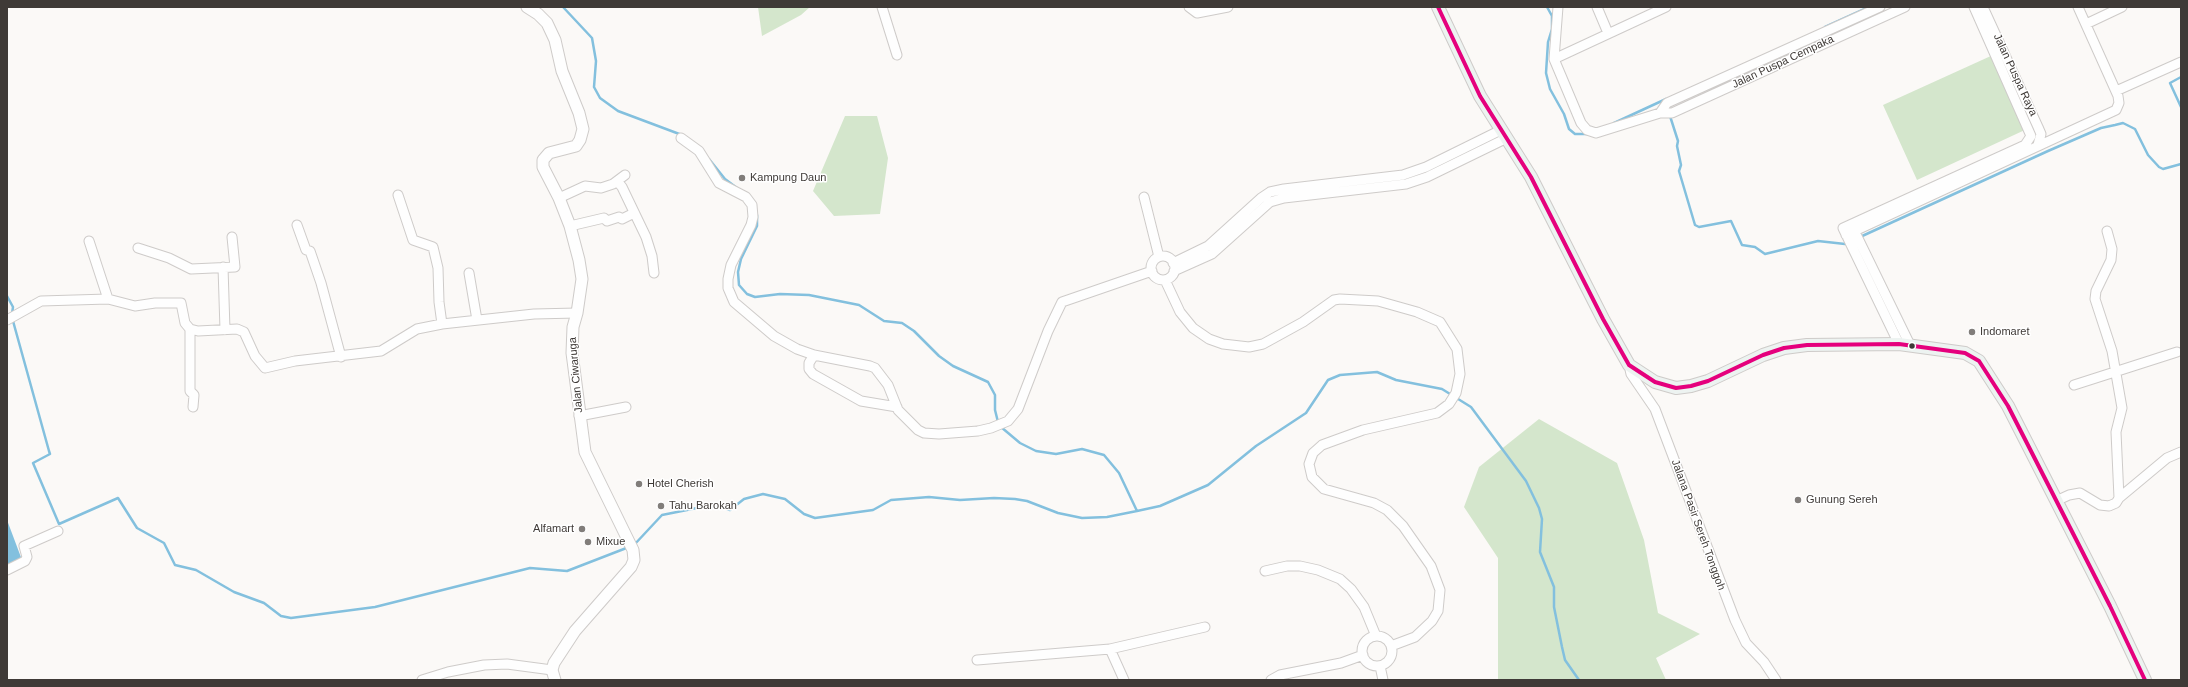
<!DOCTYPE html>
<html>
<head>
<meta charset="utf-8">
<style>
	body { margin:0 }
	#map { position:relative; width:2188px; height:687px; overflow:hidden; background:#fbf9f7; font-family:Arial,sans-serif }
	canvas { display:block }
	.frame { position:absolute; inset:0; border:8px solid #3f3a37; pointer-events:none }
</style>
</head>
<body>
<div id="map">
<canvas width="2188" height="687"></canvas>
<div class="frame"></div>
</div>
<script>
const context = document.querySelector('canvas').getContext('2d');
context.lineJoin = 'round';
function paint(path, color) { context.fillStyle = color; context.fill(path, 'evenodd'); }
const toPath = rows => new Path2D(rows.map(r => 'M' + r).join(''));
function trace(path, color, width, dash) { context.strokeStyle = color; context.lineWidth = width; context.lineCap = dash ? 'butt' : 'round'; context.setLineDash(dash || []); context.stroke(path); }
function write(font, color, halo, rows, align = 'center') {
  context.font = font + ' Arial,sans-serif'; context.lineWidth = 3; context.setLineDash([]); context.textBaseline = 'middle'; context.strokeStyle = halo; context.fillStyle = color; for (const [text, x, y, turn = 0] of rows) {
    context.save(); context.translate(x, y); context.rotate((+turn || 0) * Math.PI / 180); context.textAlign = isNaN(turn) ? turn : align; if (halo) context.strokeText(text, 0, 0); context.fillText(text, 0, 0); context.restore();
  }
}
const green = toPath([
	[758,7,810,7,801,15,762,36],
	[1993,55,2027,129,1917,180,1883,105],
	[845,116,877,116,888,158,880,214,834,216,813,191],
	[1539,419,1617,463,1644,540,1658,613,1700,634,1656,658,1666,680,1498,680,1498,558,1464,507,1479,467]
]);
const water = toPath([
	[7,520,22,560,7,567]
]);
const stream = toPath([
	[563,7,592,38,596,61,594,87,600,98,618,111,682,135],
	[1547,7,1552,16,1552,29,1548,42,1546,73,1550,89,1564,114,1569,129,1575,134,1590,134],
	[1825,27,1869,7],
	[2181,77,2170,83,2181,107],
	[1670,116,1678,141,1677,146,1681,165,1679,171,1695,225,1699,227,1731,221,1742,245,1755,247,1765,254,1818,241,1845,244,1849,243],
	[1614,123,1666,99],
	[709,159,725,179,737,188],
	[757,215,757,226,741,259,738,272,739,285,747,294,755,297,780,294,809,295,859,305,884,321,902,323,914,331,939,356,953,366,988,382,995,395,995,410,998,422],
	[1860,237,2048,151,2101,128,2115,125,2123,123,2135,129,2148,155,2159,167,2163,169,2181,164],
	[7,296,13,307,12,314],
	[13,321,49,451,50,454,33,463,59,524,118,498,137,528,164,543,175,565,196,570,234,592,264,603,281,616,291,618,375,607,530,568,567,571,629,547],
	[1001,427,1020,443,1036,451,1056,454,1082,449,1104,455,1119,473,1137,511],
	[634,545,662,515,702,507,722,507,730,510,744,499,763,494,785,499,804,514,815,518,873,510,891,500,929,497,960,500,994,498,1015,499,1027,501,1058,513,1082,518,1107,517,1137,511,1160,506,1208,485,1256,446,1306,413,1328,380,1340,375,1377,372,1396,380,1442,389,1471,407,1526,481,1539,508,1542,519,1540,552,1554,587,1554,607,1562,647,1565,660,1579,680]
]);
const minor = toPath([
	[882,7,897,55],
	[1189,7,1197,13,1228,7],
	[1558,7,1554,59,1581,123,1587,130,1596,133,1660,113,1672,113,1905,7],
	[1597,7,1608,33],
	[1983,7,2038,127,2041,134,2038,145],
	[2086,24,2122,7],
	[1554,59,1666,7],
	[2116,91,2181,62],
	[1660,113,1667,103,1880,7],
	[681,138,699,151,719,183,746,197,752,205,753,217,751,225,731,265,728,279,728,288,734,302,774,336,797,349,814,355,870,366,875,368,888,385,898,410,918,430,924,433,939,434,978,431,991,428,1008,421,1018,409,1048,331,1062,302,1152,271],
	[617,181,622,187,646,237,652,256,654,273],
	[398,195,413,240,433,247,438,268,439,302,442,324],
	[1144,197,1159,257],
	[559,198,585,186,601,188,613,184,625,175],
	[297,225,306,250,310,251,321,283,341,357],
	[570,226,604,218,607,221,619,217,622,219,634,213],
	[1852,226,1910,345],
	[1846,235,2116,110,2119,103,2118,96,2078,7],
	[89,241,108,299],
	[138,248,169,258,191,269,235,267,232,237],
	'1151 268a12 12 0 1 1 24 0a12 12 0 1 1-24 0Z',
	[1173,263,1208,246,1261,198,1270,192,1284,189,1403,175,1426,167,1501,130],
	[223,267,225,330],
	[1174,271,1212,254,1270,202,1284,198,1406,184,1427,177,1507,138],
	[469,273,477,320],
	[1165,280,1180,312,1193,328,1209,339,1223,344,1249,347,1263,344,1303,322,1334,300,1340,299,1378,301,1417,312,1440,322,1457,349,1460,374,1456,393,1449,404,1437,413,1363,430,1322,445,1313,453,1309,464,1312,477,1324,489,1374,503,1387,510,1403,526,1431,566,1440,590,1438,611,1432,621,1415,637,1391,646],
	[7,320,41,301,108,299,135,306,155,303,181,303,185,323,190,329,198,331,237,329,244,332,255,356,265,368,295,361,381,351,417,329,442,324,534,314,577,313],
	[190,329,190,391,194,395,193,407],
	[1899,344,1843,228,2025,145,2031,136,1974,7],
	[814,355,809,363,809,369,813,374,861,401,897,407],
	[1629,365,1631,374,1655,409,1735,620,1746,643,1764,662,1776,680],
	[2074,385,2177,352],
	[579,416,626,407],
	[2119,498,2167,458,2181,452],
	[2056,501,2069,495,2080,493,2100,505,2109,506,2116,503,2119,498,2116,432,2122,408,2112,351,2095,299,2096,291,2111,260,2112,249,2107,231],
	[7,570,25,561,27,557,24,546,58,531],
	[1265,571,1287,566,1300,566,1318,570,1340,579,1351,589,1364,607,1376,636],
	'1362 651a15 15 0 1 1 30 0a15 15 0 1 1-30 0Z',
	[1110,649,1205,627],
	[977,660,1110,649,1124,680],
	[1380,666,1383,680],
	[422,680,448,672,484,665,507,664,552,670],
	[1271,680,1280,675,1341,663,1363,655]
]);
const tertiary = toPath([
	[527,7,538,14,547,23,555,40,562,71,579,113,583,129,580,140,576,146,549,153,543,160,543,167,559,198,570,226,579,260,582,279,577,313,573,327,572,353,585,452,633,550,634,560,631,567,575,631,554,663,552,670,555,680]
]);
const secondary = toPath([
	[1438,7,1480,96,1531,177,1603,319,1629,365,1655,382,1676,388,1691,386,1708,381,1763,355,1784,348,1807,345,1899,344,1965,353,1979,361,2008,406,2110,606,2145,680]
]);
const bus1 = toPath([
	[1438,7,1480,96,1531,177,1603,319,1629,365,1655,382,1676,388,1691,386,1708,381,1763,355,1784,348,1807,345,1899,344,1965,353,1979,361,2008,406,2110,606,2145,680]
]);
const markers = [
	[742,178,4,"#817d7a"],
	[1972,332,4,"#817d7a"],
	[1912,346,3.5,"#3f3a37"],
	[639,484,4,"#817d7a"],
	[1798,500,4,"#817d7a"],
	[661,506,4,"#817d7a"],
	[582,529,4,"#817d7a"],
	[588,542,4,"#817d7a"]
];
const streetNames = [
	["Jalan Puspa Cempaka",1783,62,-25],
	["Jalan Puspa Raya",2015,75,65],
	["Jalan Ciwaruga",576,375,-95],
	["Jalana Pasir Sereh Tonggoh",1698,525,70]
];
const poiNames = [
	["Kampung Daun",750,178],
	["Indomaret",1980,332],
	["Hotel Cherish",647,484],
	["Gunung Sereh",1806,500],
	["Tahu Barokah",669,506],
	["Alfamart",574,529,"right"],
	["Mixue",596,542]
];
paint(green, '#d4e6cc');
paint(water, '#83c0de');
trace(stream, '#83c0de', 2.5);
trace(minor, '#cecbc9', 11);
trace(tertiary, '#cecbc9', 13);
trace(secondary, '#cecbc9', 14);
trace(minor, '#fefefe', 9);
trace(tertiary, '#fefefe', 11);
trace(secondary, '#edf3f1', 12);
trace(bus1, '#e5007d', 4);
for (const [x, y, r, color] of markers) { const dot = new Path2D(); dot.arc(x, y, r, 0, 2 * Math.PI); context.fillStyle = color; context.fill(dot); trace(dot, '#fff', 1.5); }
write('11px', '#3f3a37', '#fff', streetNames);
write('11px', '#3f3a37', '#fff', poiNames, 'left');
</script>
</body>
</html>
